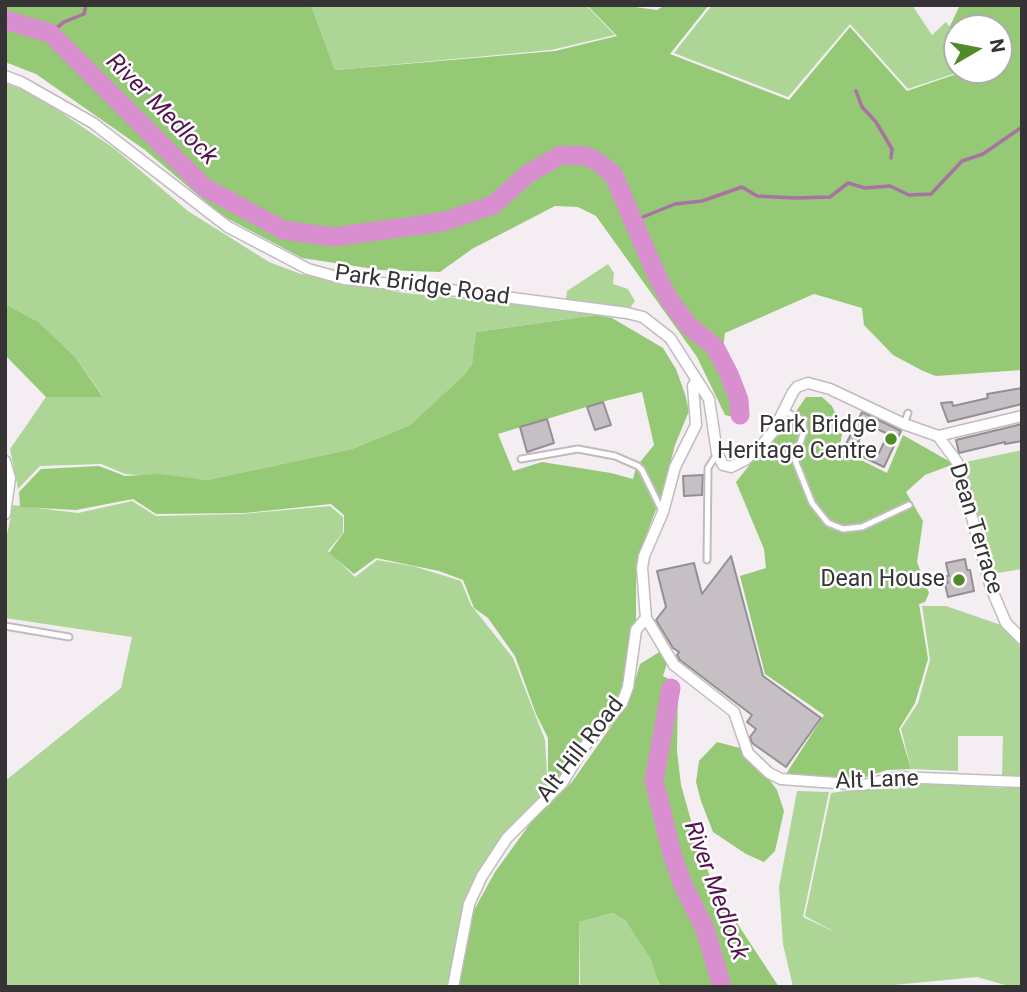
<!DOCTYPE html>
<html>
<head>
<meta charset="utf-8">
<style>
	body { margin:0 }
	#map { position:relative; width:1027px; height:992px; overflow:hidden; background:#f4eef3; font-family:Roboto,sans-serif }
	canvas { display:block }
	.frame { position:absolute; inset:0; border:7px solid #353335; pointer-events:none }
	.north { position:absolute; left:943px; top:14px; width:70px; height:70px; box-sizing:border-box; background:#fff; border:2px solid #aeadae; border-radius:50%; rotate:80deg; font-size:19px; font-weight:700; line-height:28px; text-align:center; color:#353335 }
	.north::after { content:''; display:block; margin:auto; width:24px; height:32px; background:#518b27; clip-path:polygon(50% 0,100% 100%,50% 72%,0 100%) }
</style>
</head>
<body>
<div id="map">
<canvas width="1027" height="992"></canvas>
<div class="frame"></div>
<div class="north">N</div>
</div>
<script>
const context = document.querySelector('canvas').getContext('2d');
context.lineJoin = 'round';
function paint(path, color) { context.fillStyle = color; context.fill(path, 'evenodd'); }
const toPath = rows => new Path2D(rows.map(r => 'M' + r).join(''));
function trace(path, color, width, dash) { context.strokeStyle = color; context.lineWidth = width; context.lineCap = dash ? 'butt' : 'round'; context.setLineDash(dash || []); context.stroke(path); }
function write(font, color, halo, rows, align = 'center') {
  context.font = font + ' Roboto,sans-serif'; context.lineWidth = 5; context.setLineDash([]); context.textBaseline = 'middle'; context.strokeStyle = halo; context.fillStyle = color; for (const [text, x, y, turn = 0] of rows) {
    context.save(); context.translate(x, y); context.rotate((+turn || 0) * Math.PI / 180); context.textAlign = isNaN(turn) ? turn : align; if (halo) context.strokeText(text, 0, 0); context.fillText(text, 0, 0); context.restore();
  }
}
const green = toPath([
	[311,5,586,5,615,35,551,50,335,70],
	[712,5,912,5,932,35,946,22,957,36,957,70,965,70,908,89,850,24,788,97,674,53],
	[5,83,34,94,115,149,188,211,269,262,301,274,404,293,489,301,596,315,476,332,472,364,465,374,410,425,352,449,207,480,125,474,101,464,40,466,18,489,10,449,46,397,103,396,75,357,39,322,5,304],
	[608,264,614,273,613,284,628,289,635,301,630,308,566,299,567,291],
	[1022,450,1022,569,991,574,961,463],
	[132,501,156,516,241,514,330,506,343,517,343,533,328,551,355,577,377,560,413,566,461,581,471,605,513,658,545,740,548,791,492,851,467,895,448,987,5,987,5,781,121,688,132,637,5,618,5,545,13,505,78,513],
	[922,606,946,606,1004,626,1022,649,1022,778,1002,776,1003,736,958,736,958,771,911,769,901,729,918,703,930,660],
	[907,782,1000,788,1022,787,1022,987,1012,987,977,977,873,987,793,987,783,944,779,887,797,791,829,792,803,917,837,933,805,916,831,793],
	[613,913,626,921,654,959,659,987,580,987,579,922]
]);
const forest = toPath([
	[5,5,311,5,335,70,555,51,617,36,587,5,621,5,657,10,665,5,709,5,670,54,789,100,850,27,907,91,968,70,999,70,999,28,957,28,957,37,949,28,960,5,1022,5,1022,370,936,376,923,371,893,355,864,325,862,308,814,294,725,333,721,364,746,420,725,415,697,357,596,216,578,207,555,206,472,249,440,272,381,270,302,258,221,215,145,150,36,74,5,62],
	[5,304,39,322,75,357,103,397,46,397,5,355],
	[596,315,612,318,663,348,676,369,685,394,689,411,675,445,663,491,641,549,636,580,636,621,623,687,609,710,587,736,561,778,548,791,548,738,536,714,515,656,488,618,474,608,463,580,439,571,376,558,354,574,329,553,344,532,344,515,331,504,245,513,156,514,133,499,76,510,20,507,19,492,41,469,99,466,125,476,158,474,207,480,352,449,410,425,465,374,472,364,476,332],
	[642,392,654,445,636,467,633,479,611,473,542,462,513,471,498,434,609,400],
	[806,397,822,397,832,406,843,430,839,449,887,473,903,435,954,464,925,475,906,492,923,521,917,562,929,593,925,602,919,604,928,659,915,703,899,729,911,769,887,770,860,779,827,779,786,774,824,715,765,674,740,576,766,568,764,549,736,482,755,458,781,433],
	[661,651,667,663,663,676,678,684,677,751,681,785,699,849,716,891,779,987,660,987,651,959,626,921,613,913,579,922,579,987,459,987,474,910,495,872,532,821,572,782,629,701,640,664],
	[717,742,740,748,765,774,777,790,784,811,775,851,764,862,746,854,713,832,701,801,696,782,699,761]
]);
const stream = toPath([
	[50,33,64,22,84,14,86,5],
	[856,91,862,107,876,122,892,149,891,158],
	[633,221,675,204,702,201,742,187,757,196,794,198,830,197,848,183,865,188,890,186,909,195,931,194,962,161,983,154,1022,127]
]);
const river = toPath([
	[5,20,50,33,204,187,283,230,333,237,443,222,493,205,529,173,561,155,586,156,598,162,613,174,656,274,670,301,689,326,715,347,729,374,739,400,740,415],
	[671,688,654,780,672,854,683,885,705,929,722,987]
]);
const building = toPath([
	[1022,388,1022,404,948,422,941,403,952,402,953,406,988,398,987,394,1022,388],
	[603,402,611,425,595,430,587,407,603,402],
	[862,412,901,431,884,467,844,448,862,412],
	[866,424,888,434,879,453,858,443,866,424],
	[547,419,554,443,527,452,520,427,547,419],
	[1022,424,1022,441,1005,444,1005,442,959,453,956,440,1022,424],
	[703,475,702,495,684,496,683,476,703,475],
	[731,556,763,676,821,718,786,767,752,743,750,737,756,729,747,722,752,715,680,660,677,655,679,652,673,648,656,620,666,607,657,571,694,563,702,594,731,556],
	[965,559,967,570,970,570,974,591,948,597,945,584,948,583,946,576,949,576,946,563,965,559]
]);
const lane = toPath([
	[784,411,803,420,804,431,795,460,812,503,828,523,843,529,862,527,909,505],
	[904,424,908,413],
	[521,459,578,449,615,456,638,466,642,470,662,511],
	[707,560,708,468,717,454],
	[5,626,69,637]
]);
const street = toPath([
	[5,76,21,82,93,123,228,227,308,269,344,279,459,291,627,313,643,317,670,338,709,399,717,453,723,465,731,467,745,460,761,446,773,432,793,392,797,387,808,383,830,389,904,424,938,436,957,462,991,588,1006,623,1022,639],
	[696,381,693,386,696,425,675,467,663,512,644,556,642,568,646,618,674,665,734,712,748,753,769,773,781,779,863,785,898,777,1022,782],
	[938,436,1022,416],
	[5,461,10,478,5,514],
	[453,987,469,904,482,876,507,838,563,782,584,747,622,703,628,687,636,630,646,618]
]);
const markers = [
	[891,439,7,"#518b27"],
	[959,580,7,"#518b27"]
];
const streetNames = [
	["Park Bridge Road",422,286,8],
	["Dean Terrace",975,529,73],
	["Alt Hill Road",581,750,-52],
	["Alt Lane",877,781,-2]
];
const poiNames = [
	["Park Bridge",877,426],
	["Heritage Centre",877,452],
	["Dean House",945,580]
];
const waterNames = [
	["River Medlock",161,110,45],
	["River Medlock",715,891,70]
];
paint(green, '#add696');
paint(forest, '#95c976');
trace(stream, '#a873a1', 3.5);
trace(river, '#d98ecf', 19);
paint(building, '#c6c0c5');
trace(building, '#948f93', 2);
trace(lane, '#c1bbc0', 9);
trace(street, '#c1bbc0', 13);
trace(lane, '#fff', 5);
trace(street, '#fff', 10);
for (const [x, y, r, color] of markers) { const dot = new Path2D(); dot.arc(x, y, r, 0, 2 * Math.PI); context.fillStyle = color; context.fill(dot); trace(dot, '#fff', 2.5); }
write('23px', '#353335', '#fff', streetNames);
write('23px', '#353335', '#fff', poiNames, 'right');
write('italic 24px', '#561351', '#fff', waterNames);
</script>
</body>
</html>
